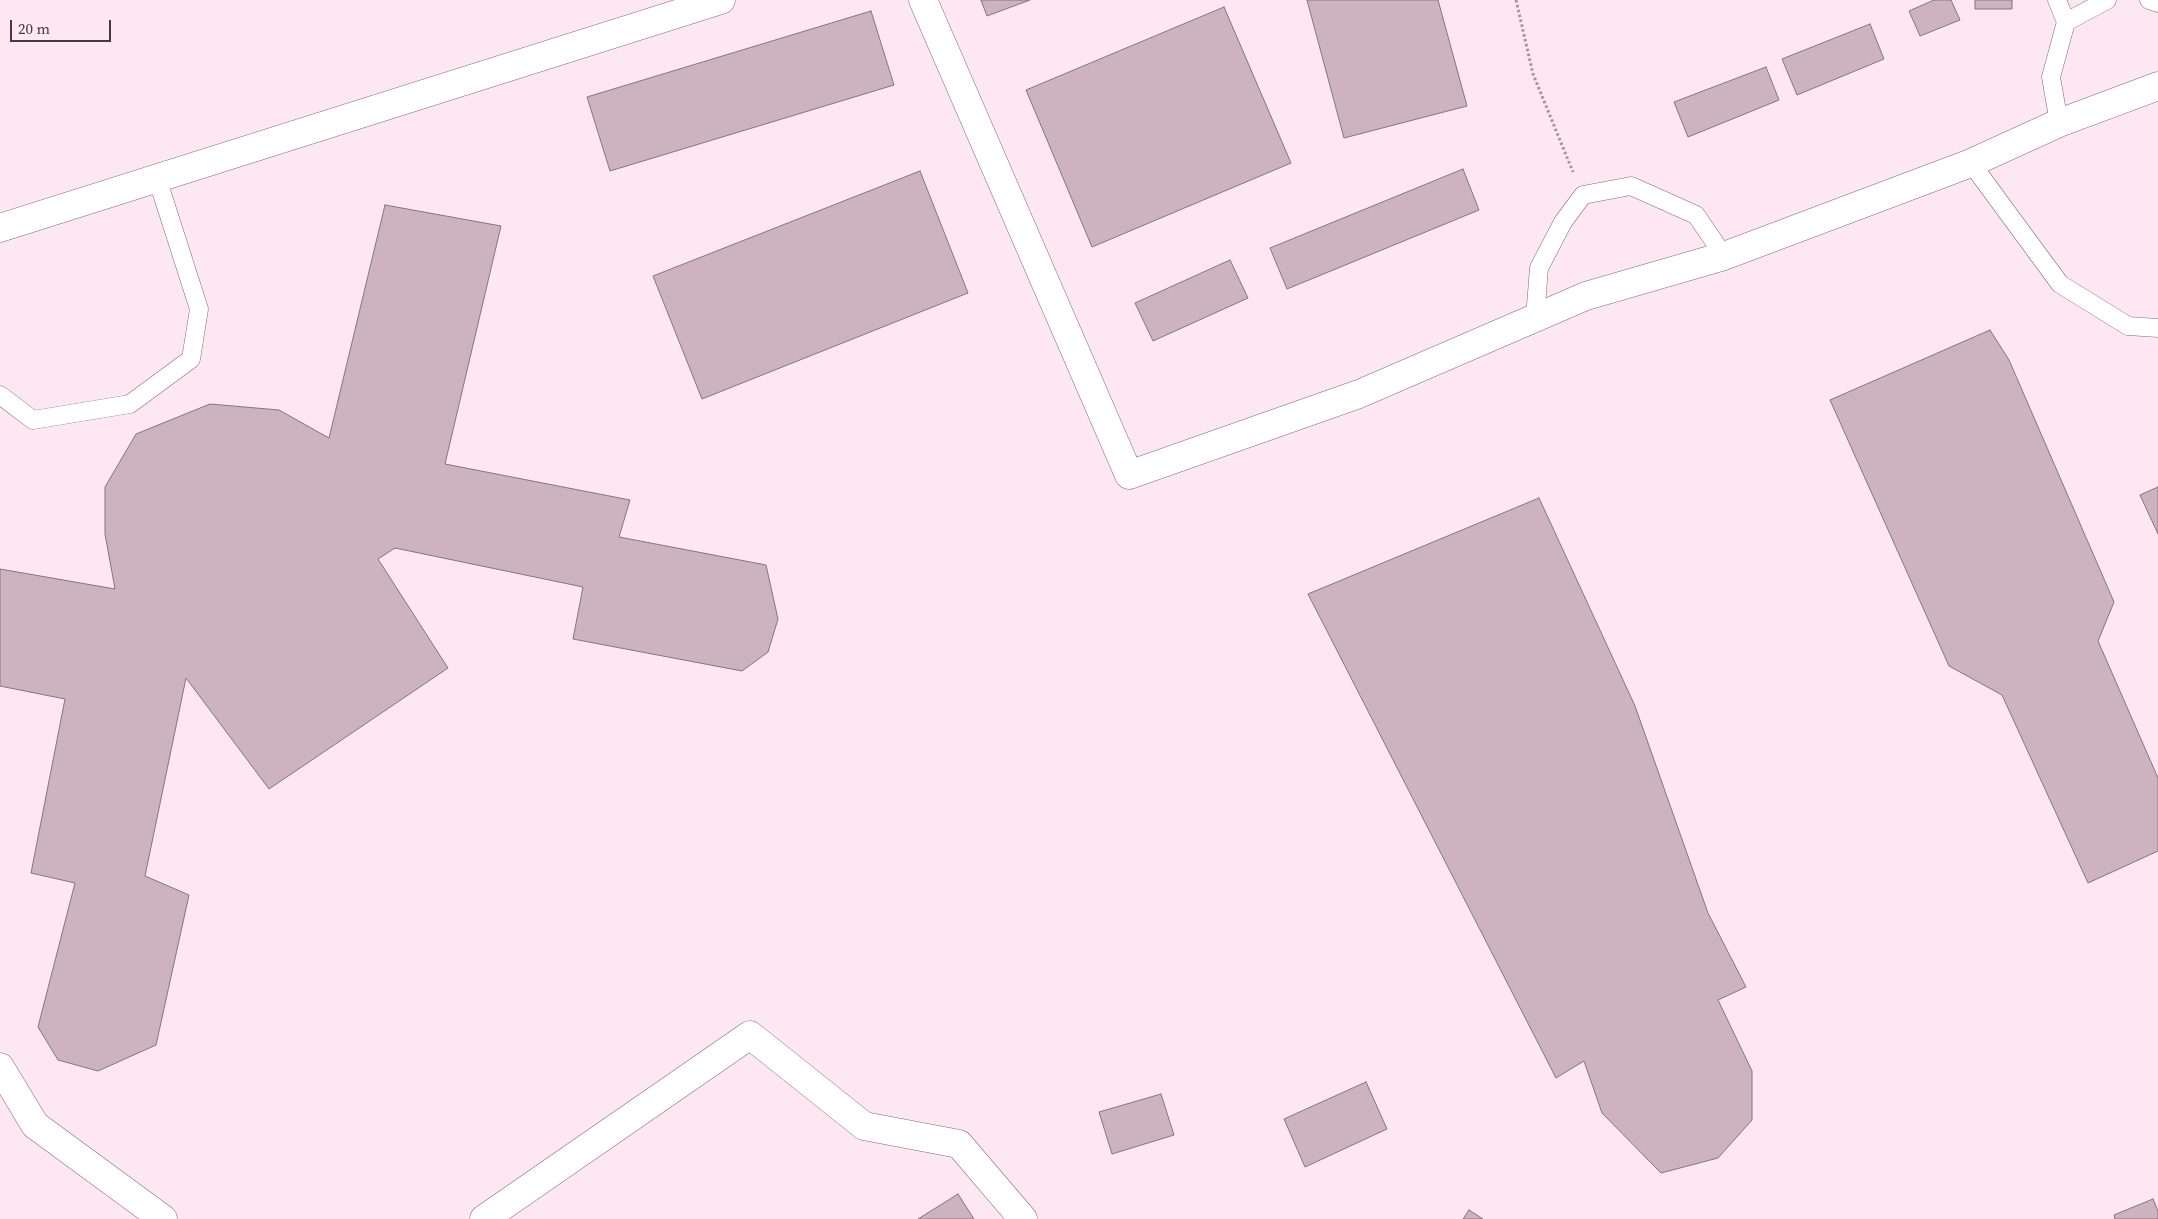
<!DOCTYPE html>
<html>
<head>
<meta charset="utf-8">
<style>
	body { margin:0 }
	#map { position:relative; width:2158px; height:1219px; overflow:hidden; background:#fde7f1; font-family:"Source Serif 4",serif }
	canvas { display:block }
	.scale { position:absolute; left:10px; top:20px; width:101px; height:22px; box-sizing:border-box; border:2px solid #443a3f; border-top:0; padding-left:6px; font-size:15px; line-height:18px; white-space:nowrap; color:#443a3f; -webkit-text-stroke:4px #fde7f1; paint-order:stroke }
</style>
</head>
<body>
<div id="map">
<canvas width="2158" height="1219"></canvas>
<div class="scale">20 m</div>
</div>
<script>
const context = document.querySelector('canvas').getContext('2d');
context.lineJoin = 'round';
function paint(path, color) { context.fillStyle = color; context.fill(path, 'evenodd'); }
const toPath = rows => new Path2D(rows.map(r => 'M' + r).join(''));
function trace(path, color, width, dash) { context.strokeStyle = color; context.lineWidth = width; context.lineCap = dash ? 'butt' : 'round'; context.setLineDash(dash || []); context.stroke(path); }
const building = toPath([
	[981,0,1030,0,987,16,981,0],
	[1307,0,1438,0,1467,106,1344,138,1307,0],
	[1934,0,1951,0,1960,20,1920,36,1909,11,1934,0],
	[1975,0,2012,0,2012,9,1975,9,1975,0],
	[1224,7,1291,163,1092,247,1026,90,1224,7],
	[871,11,894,85,610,171,587,97,871,11],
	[1870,24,1884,59,1797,95,1782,59,1870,24],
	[1766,67,1779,100,1688,137,1674,102,1766,67],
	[1463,169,1479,210,1287,289,1270,248,1463,169],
	[920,171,968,293,702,399,653,276,920,171],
	[385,205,501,226,445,464,630,500,619,537,766,565,778,619,768,652,742,671,573,639,583,587,395,548,378,559,448,668,269,789,186,678,145,876,189,895,156,1045,98,1071,58,1060,38,1027,75,883,31,873,65,699,0,686,0,569,115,589,105,534,105,487,136,434,210,404,279,410,329,438,385,205],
	[1230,260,1248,298,1153,341,1135,303,1230,260],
	[1990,330,2009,360,2114,602,2098,641,2158,778,2158,851,2088,883,2002,695,1949,666,1830,400,1990,330],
	[2158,487,2158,534,2140,495,2158,487],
	[1539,498,1635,706,1708,913,1746,987,1718,1000,1752,1071,1752,1120,1718,1158,1661,1173,1602,1113,1584,1061,1556,1078,1308,594,1539,498],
	[1366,1082,1387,1129,1305,1167,1284,1119,1366,1082],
	[1161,1094,1174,1135,1112,1154,1099,1112,1161,1094],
	[958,1194,974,1219,918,1219,958,1194],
	[2153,1199,2158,1211,2158,1219,2115,1219,2114,1215,2153,1199],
	[1469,1210,1483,1219,1463,1219,1469,1210]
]);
const path = toPath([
	[1516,0,1533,74,1573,172]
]);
const lane = toPath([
	[2057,0,2066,22],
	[2149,0,2158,3],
	[2059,123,2051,77,2066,22,2107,0],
	[1971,163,2060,284,2128,326,2158,328],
	[1535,318,1539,268,1563,222,1583,195,1631,186,1696,215,1724,256],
	[0,395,33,420,130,404,191,359,199,309,157,178]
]);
const street = toPath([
	[923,0,1129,475,1359,394,1586,296,1724,256,1971,163,2059,123,2158,86],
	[0,228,721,0],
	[0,1067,35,1125,163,1219],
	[484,1219,750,1035,864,1126,959,1144,1023,1219]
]);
paint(building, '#cdb3bf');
trace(building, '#8a727d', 1);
trace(lane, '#826a76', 19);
trace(street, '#826a76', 29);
trace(path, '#a5949c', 3, [2.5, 2.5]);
trace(lane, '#fff', 18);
trace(street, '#fff', 28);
</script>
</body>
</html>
